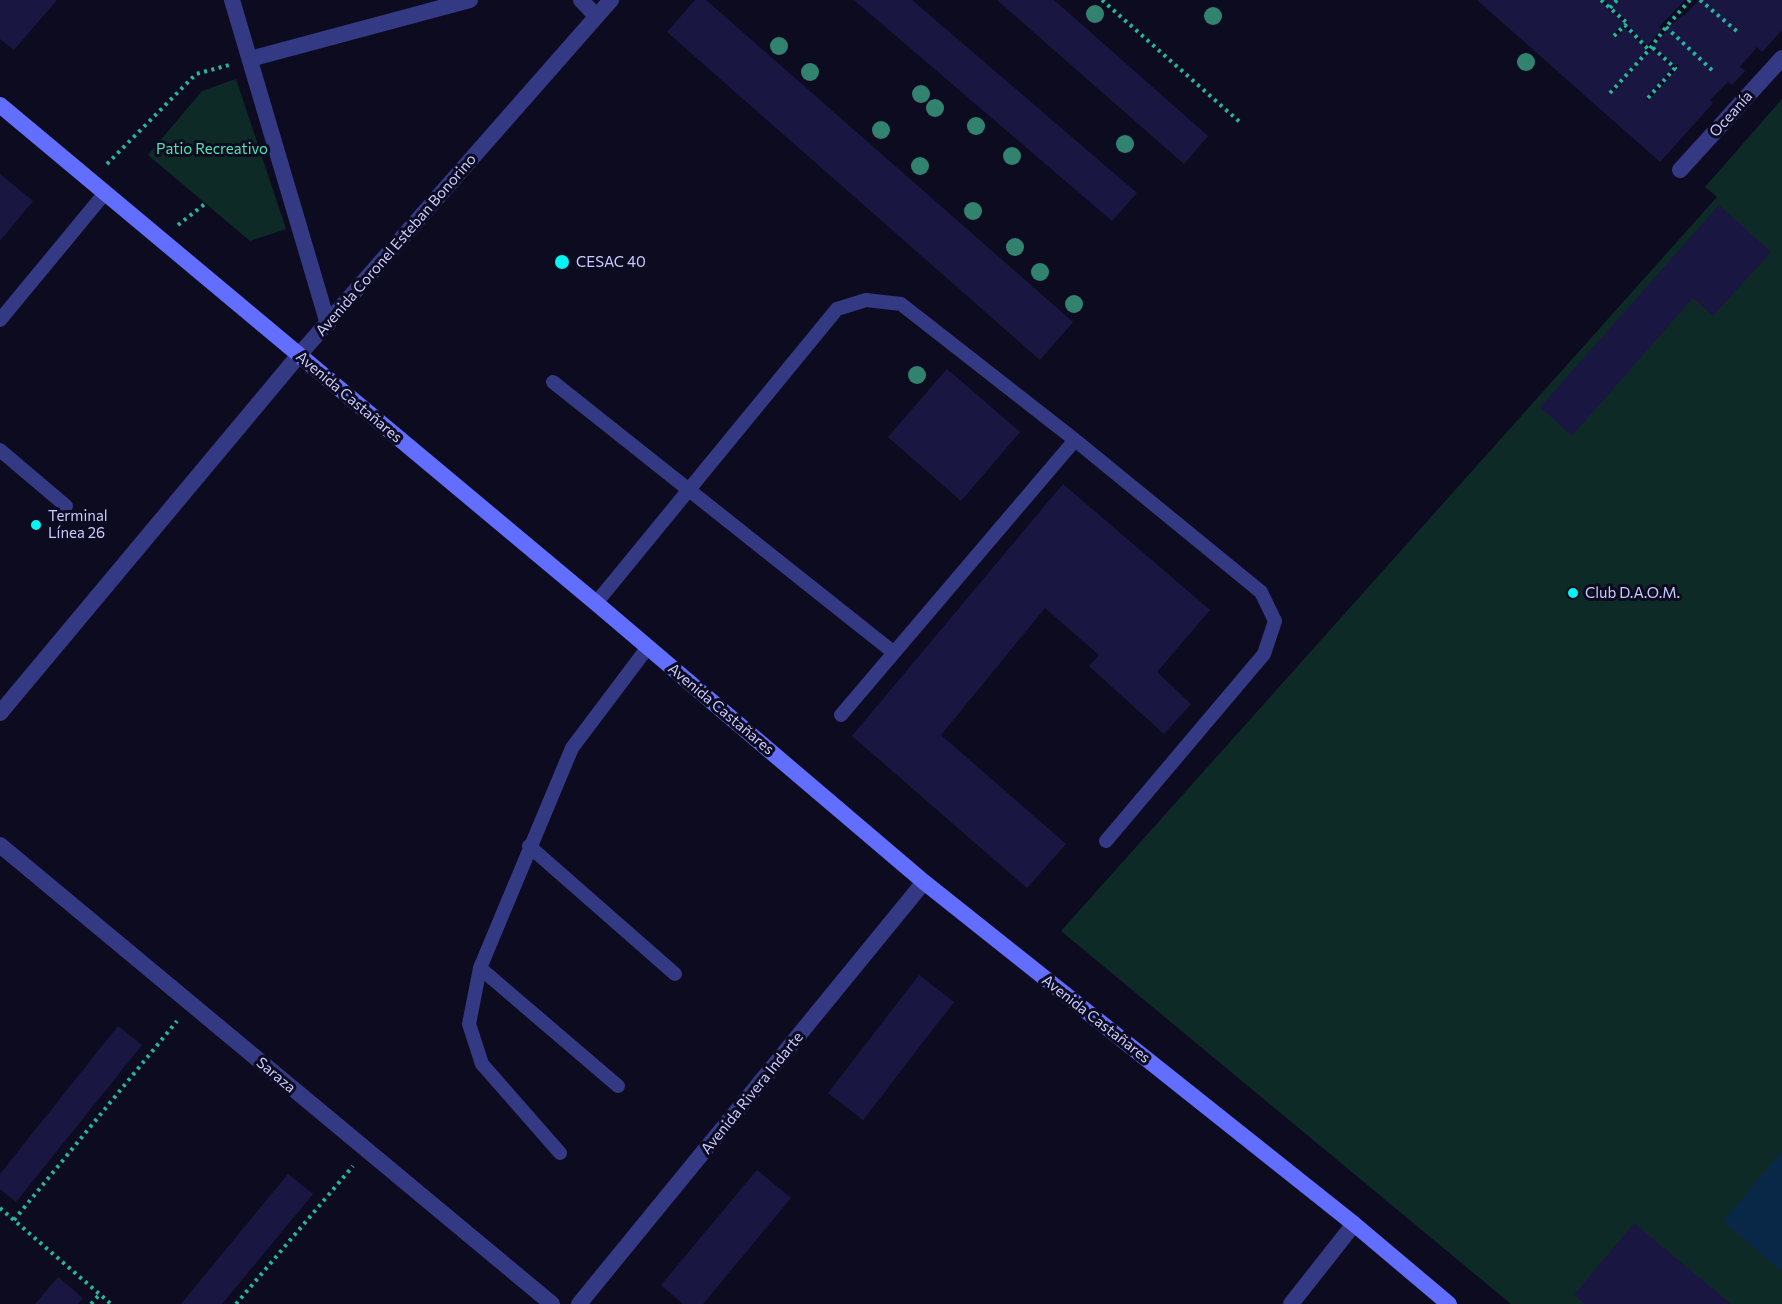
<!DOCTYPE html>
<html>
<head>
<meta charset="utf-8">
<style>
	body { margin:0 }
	canvas { display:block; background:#0c0b20 }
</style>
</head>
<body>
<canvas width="1782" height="1304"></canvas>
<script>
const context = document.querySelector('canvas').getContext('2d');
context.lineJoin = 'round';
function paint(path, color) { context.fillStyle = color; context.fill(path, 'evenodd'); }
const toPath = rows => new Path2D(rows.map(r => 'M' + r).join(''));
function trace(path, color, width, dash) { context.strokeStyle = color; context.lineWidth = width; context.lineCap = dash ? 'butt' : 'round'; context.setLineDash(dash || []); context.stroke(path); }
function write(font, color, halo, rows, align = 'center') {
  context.font = font + ' Commissioner,sans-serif'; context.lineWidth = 6; context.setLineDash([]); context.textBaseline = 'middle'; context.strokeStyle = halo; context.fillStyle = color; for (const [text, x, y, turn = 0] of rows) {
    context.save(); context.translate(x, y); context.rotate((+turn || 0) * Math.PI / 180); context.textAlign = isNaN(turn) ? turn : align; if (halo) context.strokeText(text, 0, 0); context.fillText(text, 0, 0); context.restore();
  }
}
const green = toPath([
	[236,79,286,229,250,241,148,155,202,91],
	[1782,99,1782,1304,1511,1304,1061,931,1717,197,1705,187]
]);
const water = toPath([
	[1782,1151,1782,1272,1723,1221]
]);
const building = toPath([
	[0,0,57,0,14,50,0,39],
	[695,0,706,0,1073,322,1040,360,667,32],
	[854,0,912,0,1137,193,1112,221],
	[997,0,1054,0,1208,136,1184,164],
	[1477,0,1599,0,1625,23,1612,35,1615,38,1625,27,1647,50,1624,79,1609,92,1611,94,1652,49,1673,68,1646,98,1648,101,1679,66,1677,64,1675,66,1654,46,1669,27,1683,15,1684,16,1699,0,1782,0,1782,30,1762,52,1757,47,1740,67,1745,71,1732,85,1728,82,1710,100,1713,103,1660,162],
	[1604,0,1685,0,1659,27,1662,29,1647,46,1627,25,1629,23],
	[0,174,33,201,0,241],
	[1719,205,1771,252,1713,316,1693,298,1572,436,1540,407],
	[947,369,1020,432,961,501,888,437],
	[1063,484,1210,610,1157,672,1191,704,1164,734,1089,666,1099,655,1045,608,941,735,1066,844,1027,888,852,736],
	[919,975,954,1002,863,1120,828,1093],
	[118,1026,142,1045,16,1202,0,1189,0,1174],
	[757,1170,791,1198,703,1304,683,1304,661,1285],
	[288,1174,313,1194,222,1304,181,1304],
	[1634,1223,1731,1304,1585,1304,1574,1295],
	[58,1277,83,1298,78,1304,35,1304]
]);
const path = toPath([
	[1102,0,1242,124],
	[1601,0,1627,23,1625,25],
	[1700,0,1739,33],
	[1610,8,1617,0],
	[1666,27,1714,72],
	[1614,36,1625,25,1649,50],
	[1610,93,1649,50,1666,27,1690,0],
	[1648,98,1675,68,1651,46],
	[107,164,196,74,229,65],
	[178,225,206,203],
	[0,1208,111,1304],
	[14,1220,177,1021],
	[91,1304,100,1294],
	[236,1304,353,1166]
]);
const service = toPath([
	[0,320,105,193],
	[553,382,893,652],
	[0,450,66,506],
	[596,603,837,309,866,300,901,304,1075,440,1261,592,1275,621,1264,654,1106,841],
	[841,715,1075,440],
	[529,846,675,974],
	[480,968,618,1086],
	[560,1153,482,1064,469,1024,480,968,572,748,648,647]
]);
const pedestrian = toPath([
	[581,0,596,16],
	[250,59,470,0]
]);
const minor = toPath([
	[232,0,328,324],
	[1680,170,1782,58],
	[0,845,552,1304],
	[579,1304,924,882],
	[1291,1304,1354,1224]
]);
const tertiary = toPath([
	[0,713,299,355,611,0]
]);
const secondary = toPath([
	[0,105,596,603,924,882,1354,1224,1449,1304]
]);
const trees = [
	[1095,14],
	[1213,16],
	[779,46],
	[1526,62],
	[810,72],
	[921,94],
	[935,108],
	[976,126],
	[881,130],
	[1125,144],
	[1012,156],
	[920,166],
	[973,211],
	[1015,247],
	[1040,272],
	[1074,304],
	[917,375]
];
const markers = [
	[562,262,8,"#00f5f3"],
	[36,525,6,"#00f5f3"],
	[1573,593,6,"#00f5f3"]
];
const streetNames = [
	["Oceanía",1731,114,-48],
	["Avenida Coronel Esteban Bonorino",396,245,-49],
	["Avenida Castañares",349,397,40],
	["Avenida Castañares",721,709,40],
	["Avenida Castañares",1096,1019,38],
	["Saraza",276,1075,40],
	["Avenida Rivera Indarte",752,1093,-51]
];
const parkNames = [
	["Patio Recreativo",212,149]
];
const poiNames = [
	["CESAC 40",576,262],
	["Terminal",48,516],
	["Línea 26",48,533],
	["Club D.A.O.M.",1585,593]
];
paint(green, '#0e2a26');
paint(water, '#092746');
paint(building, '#1a1642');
trace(path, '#26b79e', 4, [3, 4.5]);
trace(service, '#333982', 14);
trace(pedestrian, '#333982', 16);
trace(minor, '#333982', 16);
trace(tertiary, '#333982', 16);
trace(secondary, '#616eff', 16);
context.fillStyle = '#31836f';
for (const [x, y] of trees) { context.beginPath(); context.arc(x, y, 9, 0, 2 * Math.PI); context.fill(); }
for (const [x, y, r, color] of markers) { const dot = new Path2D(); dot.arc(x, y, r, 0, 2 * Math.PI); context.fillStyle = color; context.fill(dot); trace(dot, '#0c0b20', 2); }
write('15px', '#cacaff', '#0c0b20', streetNames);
write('15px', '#50e5b0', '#0c0b20', parkNames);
write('15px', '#cacaff', '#0c0b20', poiNames, 'left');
</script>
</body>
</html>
